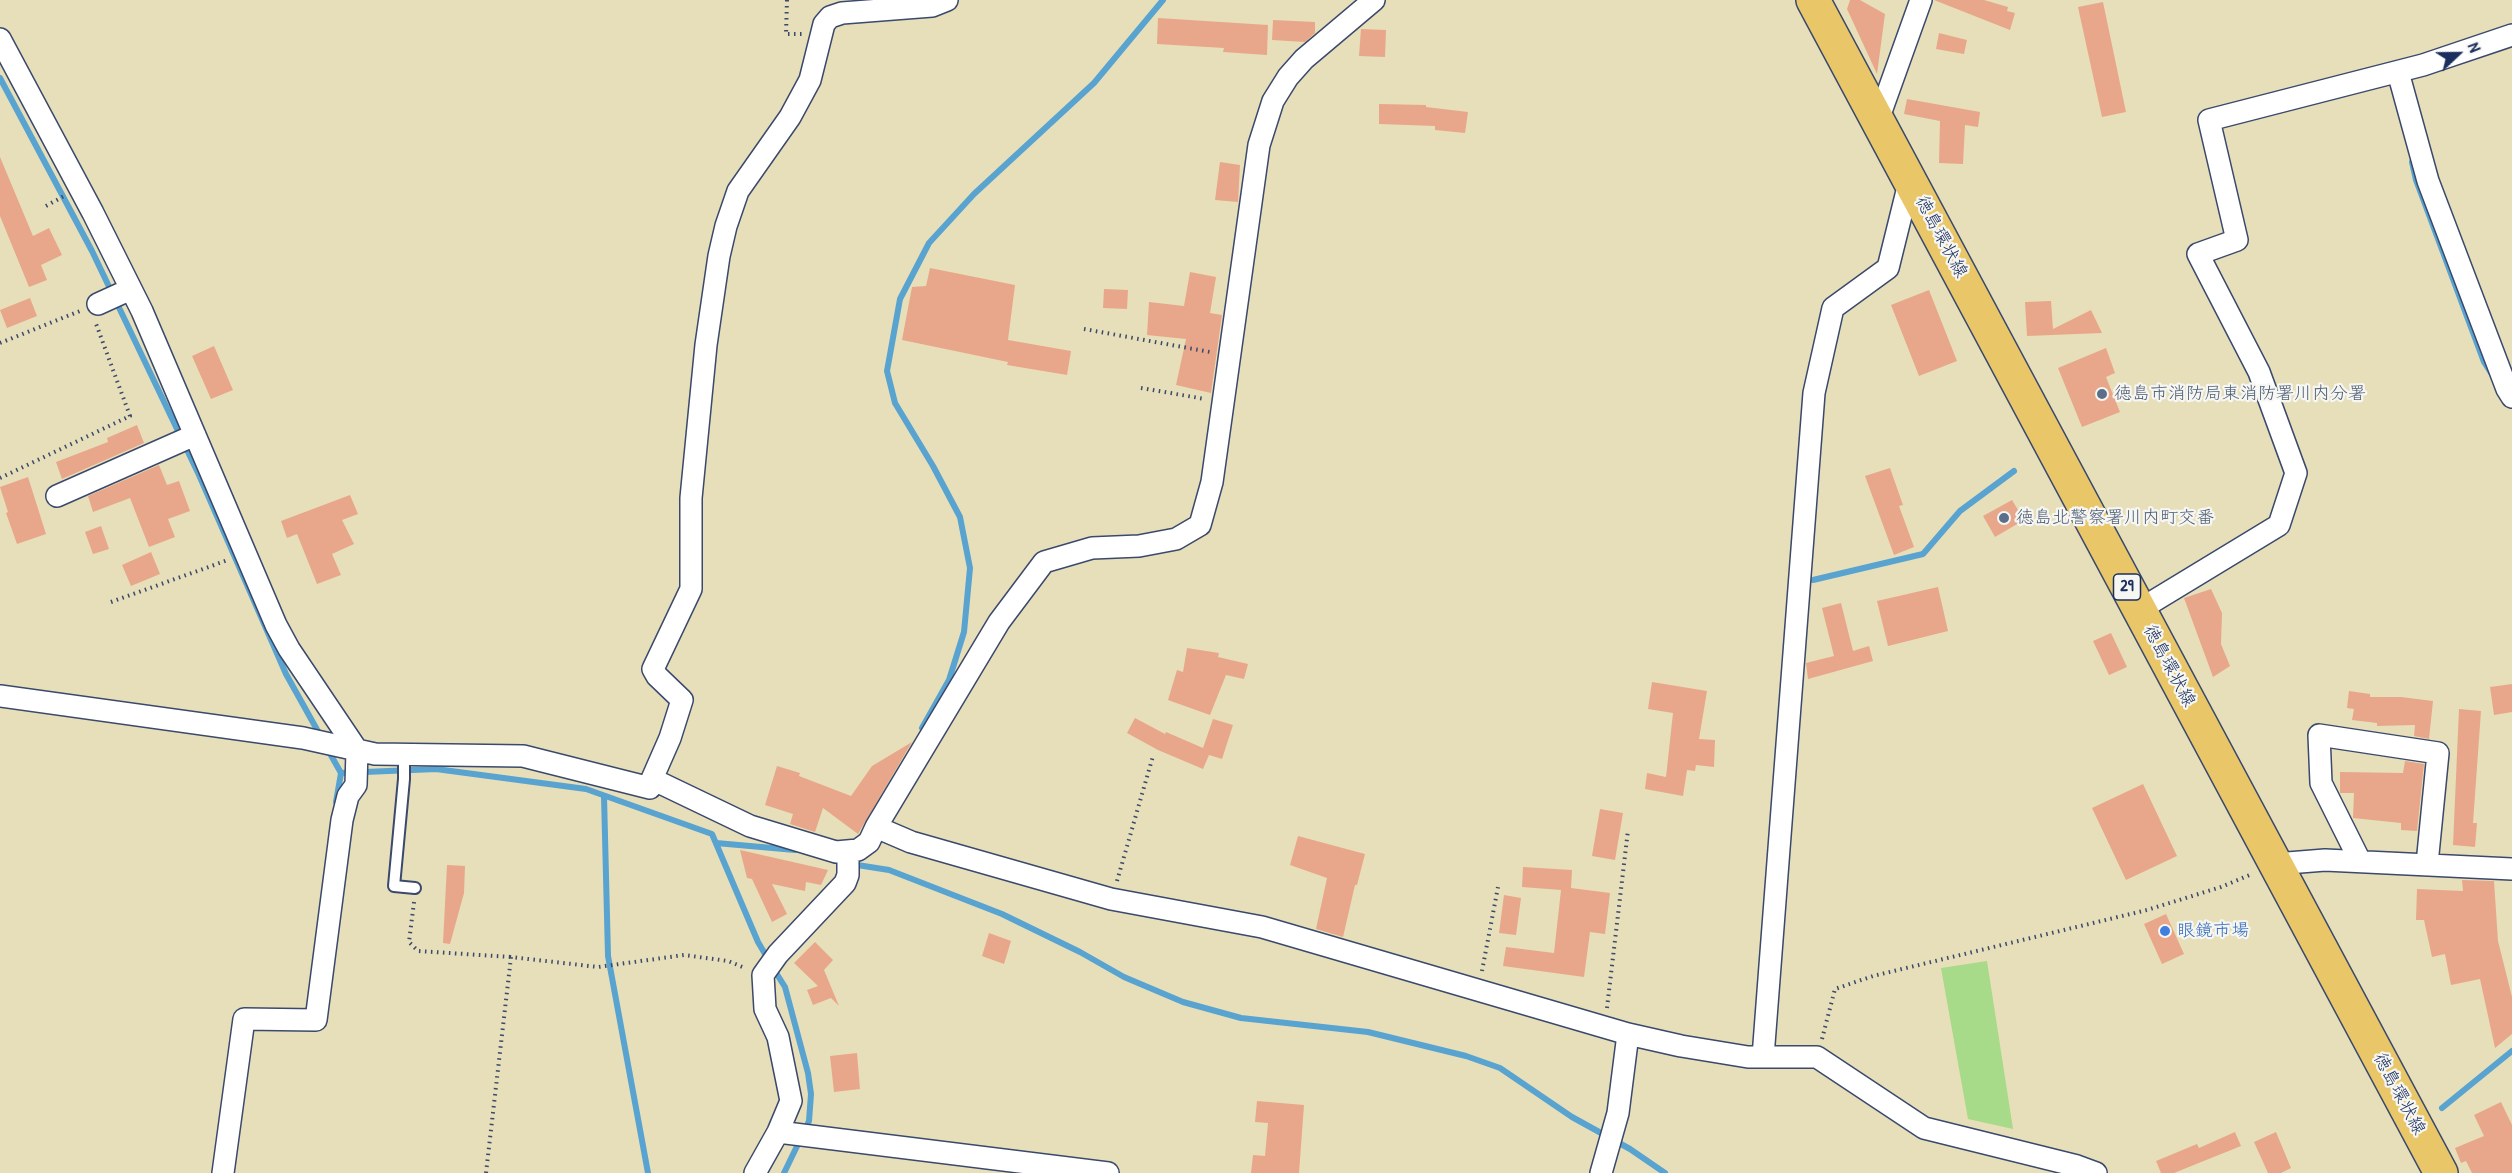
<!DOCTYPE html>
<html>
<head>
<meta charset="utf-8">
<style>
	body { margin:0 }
	#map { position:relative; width:2512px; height:1173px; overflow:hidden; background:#e7dfb9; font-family:"Patrick Hand",sans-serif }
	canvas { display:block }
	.north { position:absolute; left:2428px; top:24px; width:60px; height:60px; -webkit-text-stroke:4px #f6f6f2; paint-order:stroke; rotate:68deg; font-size:16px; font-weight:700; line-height:24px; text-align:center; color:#1b2f5e }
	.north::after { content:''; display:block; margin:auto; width:21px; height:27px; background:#1b2f5e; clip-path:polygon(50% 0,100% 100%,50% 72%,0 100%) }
</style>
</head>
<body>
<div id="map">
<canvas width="2512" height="1173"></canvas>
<div class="north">N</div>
</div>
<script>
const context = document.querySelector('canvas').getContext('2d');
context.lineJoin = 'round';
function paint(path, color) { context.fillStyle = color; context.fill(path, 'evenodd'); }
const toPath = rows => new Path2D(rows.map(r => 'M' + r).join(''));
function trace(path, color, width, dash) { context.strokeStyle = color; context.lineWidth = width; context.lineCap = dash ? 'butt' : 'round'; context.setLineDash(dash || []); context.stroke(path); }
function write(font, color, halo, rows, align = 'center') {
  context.font = font + ' "Patrick Hand","Klee One",sans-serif'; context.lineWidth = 4.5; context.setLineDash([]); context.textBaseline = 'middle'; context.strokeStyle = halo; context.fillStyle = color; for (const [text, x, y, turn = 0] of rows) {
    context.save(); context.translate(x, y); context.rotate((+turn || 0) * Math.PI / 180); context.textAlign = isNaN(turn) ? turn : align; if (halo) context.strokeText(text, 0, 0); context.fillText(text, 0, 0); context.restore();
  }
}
const green = toPath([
	[1987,961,2013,1129,1968,1119,1941,968]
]);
const stream = toPath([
	[0,78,92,251,199,475,286,674,320,735],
	[2412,162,2416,180,2484,362,2493,376],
	[1813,580,1923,554,1960,511,2014,471],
	[922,728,949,680,964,632,970,568,960,517,933,466,895,403,887,371,900,299,929,243,974,194,1094,83,1163,0],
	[328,750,341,773,436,769,586,789,712,834,758,942,768,959],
	[604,796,608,956,648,1173],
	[336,802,341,773],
	[716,843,795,850],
	[851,864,889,870,1002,914,1080,952,1124,977,1183,1002,1241,1018,1368,1032,1466,1056,1500,1068,1572,1117,1630,1149,1665,1173],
	[773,968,785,987,808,1073,811,1094,809,1121,805,1130],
	[2442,1108,2512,1051],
	[784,1173,800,1140]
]);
const building = toPath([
	[1850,0,1860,0,1885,14,1877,74,1847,9],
	[1934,0,1984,0,2008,7,2007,11,2015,13,2010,30],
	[2103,2,2126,112,2102,117,2078,7],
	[1158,18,1268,25,1267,55,1223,52,1224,48,1157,44],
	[1273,20,1315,22,1315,33,1305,42,1272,40],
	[1361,29,1386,30,1385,57,1359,56],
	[1939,33,1967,40,1964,54,1936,49],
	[1907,99,1980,112,1978,127,1965,125,1963,164,1939,163,1940,121,1904,114],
	[1379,104,1426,105,1426,107,1468,112,1465,133,1435,130,1435,126,1379,124],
	[0,157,33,236,49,228,62,255,41,265,47,280,29,287,0,216],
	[1220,162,1240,165,1238,202,1215,200],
	[930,268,1015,285,1008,340,1071,351,1067,375,1007,365,1008,362,902,340,912,287,926,286],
	[1190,272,1216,277,1210,313,1222,315,1211,393,1176,385,1186,339,1147,335,1149,302,1184,306],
	[1104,289,1128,290,1127,309,1103,308],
	[1929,290,1957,361,1919,376,1891,305],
	[30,298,37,316,7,328,0,310],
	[2051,301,2053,329,2091,310,2102,333,2027,336,2025,302],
	[214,346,233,390,211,399,192,356],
	[2106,348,2115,373,2106,377,2120,412,2082,427,2058,368],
	[137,425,144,443,62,479,56,462,108,442,107,438],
	[159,465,167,485,179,481,190,511,168,519,175,537,149,547,130,498,93,512,88,496],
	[1890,468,1903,505,1899,506,1914,547,1894,555,1865,476],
	[28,477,46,534,17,544,6,513,8,512,0,487],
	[350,495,358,514,342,520,354,544,332,554,341,575,317,584,297,534,287,538,281,521],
	[2012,500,2024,520,1995,537,1983,516],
	[101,526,109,549,93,554,85,532],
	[151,552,160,574,131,586,122,565],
	[1938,587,1948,631,1888,646,1877,601],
	[2211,589,2222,613,2221,644,2230,666,2213,677,2184,598],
	[1841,603,1853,651,1869,646,1873,661,1808,679,1806,663,1834,656,1822,608],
	[2111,633,2127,667,2109,675,2093,641],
	[1187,648,1219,653,1218,657,1248,664,1244,679,1226,675,1210,715,1168,700,1177,670,1183,672],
	[1652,682,1707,691,1699,739,1715,740,1714,767,1696,765,1695,771,1687,770,1683,796,1645,789,1647,773,1666,777,1673,713,1648,709],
	[2512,684,2512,712,2494,715,2490,687],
	[2349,691,2370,694,2370,697,2401,697,2433,701,2429,739,2414,736,2415,725,2377,726,2377,723,2352,720,2354,709,2347,708],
	[2459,709,2481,711,2473,823,2477,823,2475,847,2453,845],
	[1135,718,1165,734,1166,732,1203,748,1213,719,1233,725,1222,759,1209,755,1203,769,1158,750,1127,733],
	[912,742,858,834,823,808,815,832,790,824,793,814,765,805,777,766,800,773,799,776,851,796,872,766],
	[2405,761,2424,764,2417,831,2401,830,2401,823,2353,818,2354,793,2340,793,2340,772,2403,773],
	[2143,784,2177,856,2126,880,2092,808],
	[1600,809,1623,813,1615,860,1592,856],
	[1298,836,1365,854,1357,885,1355,885,1343,937,1316,929,1327,878,1290,865],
	[740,850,828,870,821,885,806,882,805,891,772,884,787,914,772,922,752,879,747,878],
	[447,865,465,866,464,893,450,944,443,943],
	[1523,867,1572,870,1571,888,1610,893,1605,934,1590,932,1584,977,1503,966,1506,947,1554,953,1561,890,1522,887],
	[2462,880,2494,881,2498,941,2512,997,2512,1034,2495,1048,2480,979,2451,985,2445,954,2432,957,2424,920,2416,920,2417,889,2463,891],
	[1504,895,1521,898,1516,935,1499,933],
	[2166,914,2184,954,2162,964,2144,924],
	[989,933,1011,941,1004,964,982,956],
	[815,942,833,960,824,970,839,1006,831,998,813,1005,807,990,818,986,794,963],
	[857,1053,860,1089,834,1092,830,1056],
	[1257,1101,1304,1105,1299,1173,1251,1173,1253,1155,1265,1156,1268,1123,1255,1122],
	[2501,1102,2512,1125,2512,1173,2472,1173,2466,1161,2461,1163,2455,1148,2484,1136,2474,1115],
	[2235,1132,2241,1146,2174,1173,2161,1173,2156,1161,2197,1144,2199,1148],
	[2276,1132,2291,1168,2281,1173,2268,1173,2254,1142]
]);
const path = toPath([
	[787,0,786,34,802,34],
	[46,206,64,196],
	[1084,329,1210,352],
	[0,343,80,311],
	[1141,388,1205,399],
	[0,478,130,416,95,321],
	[111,602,228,560],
	[1117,881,1153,756],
	[414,902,409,942,418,951,511,957],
	[1482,971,1498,887],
	[1607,1008,1628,830],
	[1822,1039,1835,989,1873,976,2147,910,2221,887,2252,874],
	[486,1173,511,957,598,967,684,955,728,961,745,968]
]);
const service = toPath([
	[404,753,404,779,394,886,415,888]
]);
const minor = toPath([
	[0,39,93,213,142,311,276,625,289,649,357,750,356,785,348,796,342,820,316,1020,244,1019,223,1173],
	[2398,72,2428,181,2507,389,2512,397],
	[1878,120,1921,0],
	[98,304,131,289],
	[57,496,195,435],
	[2139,610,2279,525,2296,473,2259,372,2198,254,2237,240,2209,120,2423,65,2512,35],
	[0,696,303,738,375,754,523,756,650,788,652,779,750,826,836,852,858,850,869,842,876,827,911,842,1111,899,1262,927,1628,1034,1681,1046,1748,1057,1817,1057,1924,1128,2077,1166,2096,1173],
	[652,779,670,738,682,700,657,676,653,669,691,589,691,498,706,345,719,256,726,226,738,191,790,117,810,80,824,24,830,17,842,13,932,6,947,0],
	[876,827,999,622,1044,562,1092,548,1139,546,1176,539,1200,525,1212,482,1259,145,1273,101,1288,77,1304,59,1374,0],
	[2360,861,2321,783,2319,735,2438,753,2427,864],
	[2275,864,2325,860,2512,869],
	[1763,1057,1814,393,1833,308,1888,268,1910,179],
	[778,1132,1108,1173],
	[755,1173,778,1132,791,1101,778,1037,765,1009,763,975,778,954,845,883,848,875,848,853],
	[1601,1173,1618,1113,1628,1034]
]);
const primary = toPath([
	[1813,0,2441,1173]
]);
const markers = [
	[2102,394,6,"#5c6f8a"],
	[2004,518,6,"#5c6f8a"],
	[2165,931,6,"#3f7fe0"]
];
const shields = [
	[2127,587,27]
];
const shieldNames = [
	["29",2127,587]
];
const streetNames = [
	["徳島環状線",1941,237,62],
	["徳島環状線",2169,666,62],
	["徳島環状線",2399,1094,62]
];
const serviceNames = [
	["徳島市消防局東消防署川内分署",2114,394],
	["徳島北警察署川内町交番",2016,518]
];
const shopNames = [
	["眼鏡市場",2177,931]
];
paint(green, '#a7da89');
trace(stream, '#58a3d0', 6);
paint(building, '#e8a78a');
trace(service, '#3a496c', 14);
trace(minor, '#3a496c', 24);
trace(primary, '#3a496c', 36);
trace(path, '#3a496c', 4, [1.5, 4.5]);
trace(service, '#fff', 10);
trace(minor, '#fff', 21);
trace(primary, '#e9c769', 33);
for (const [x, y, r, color] of markers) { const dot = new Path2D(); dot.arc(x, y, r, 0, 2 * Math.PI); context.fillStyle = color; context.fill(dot); trace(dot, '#f6f6f2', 2); }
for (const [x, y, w] of shields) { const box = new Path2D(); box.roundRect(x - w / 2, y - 13, w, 26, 4.5); context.fillStyle = '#f6f6f2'; context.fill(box); trace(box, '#1b2f5e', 1.5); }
write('bold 16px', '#1b2f5e', null, shieldNames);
write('18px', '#1b2f5e', '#f6f6f2', streetNames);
write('18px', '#4e5e75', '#f6f6f2', serviceNames, 'left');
write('18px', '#366cbe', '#f6f6f2', shopNames, 'left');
</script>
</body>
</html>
